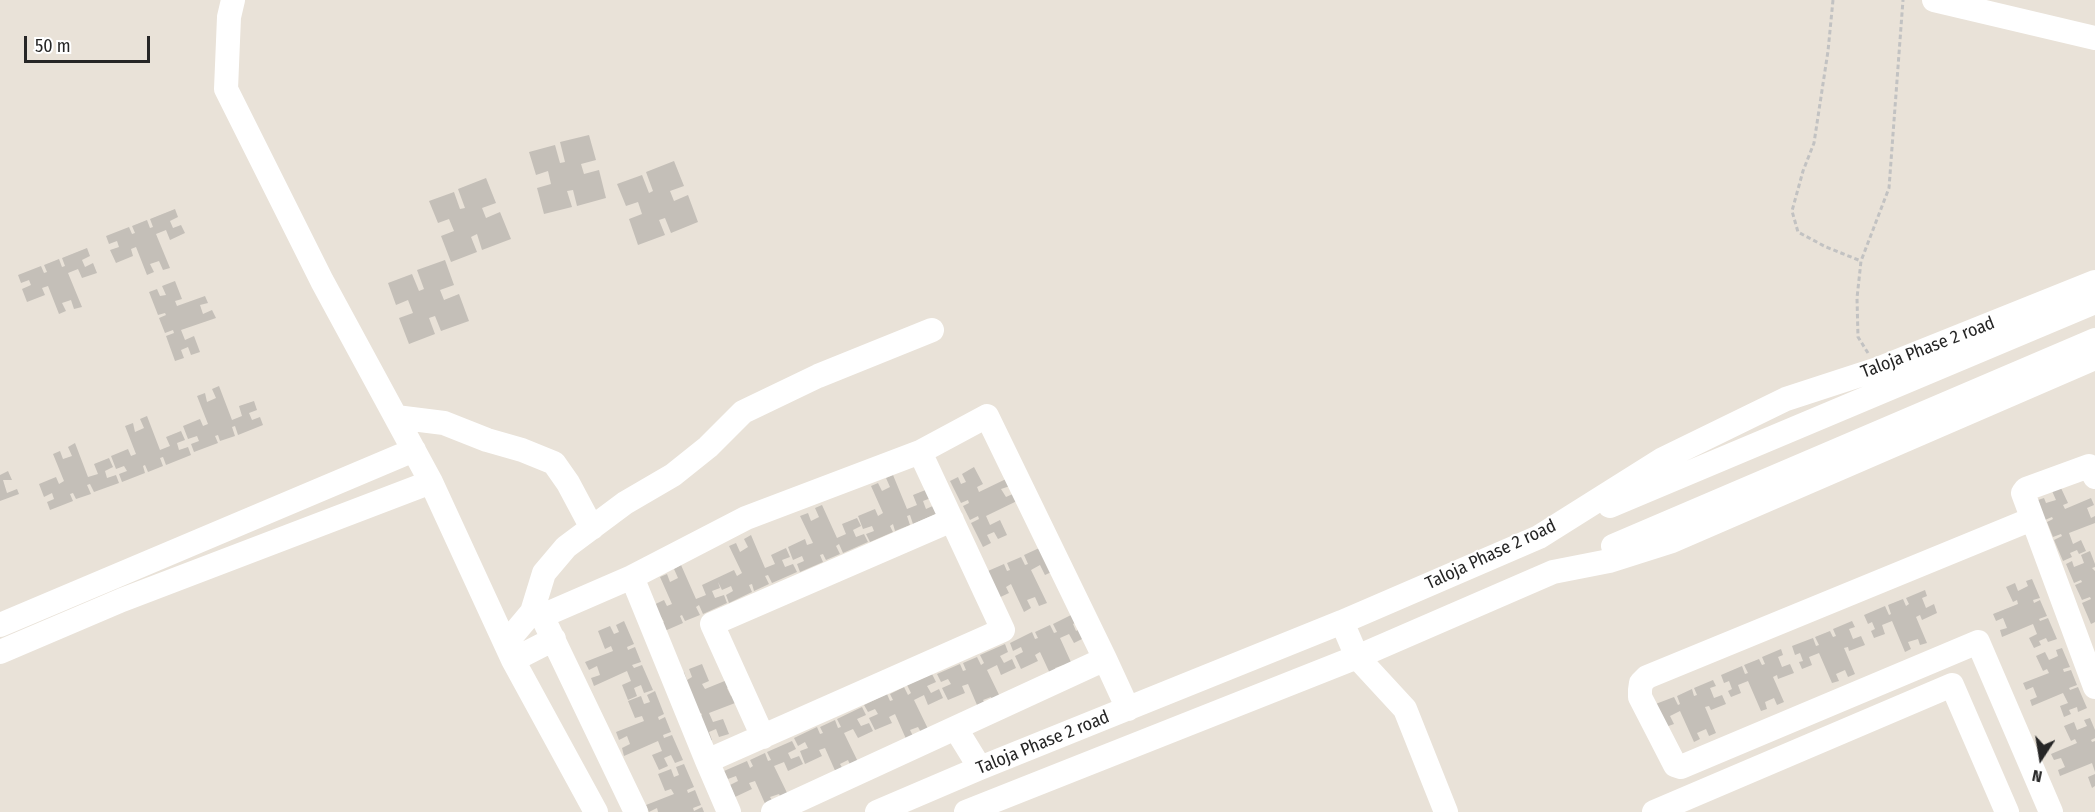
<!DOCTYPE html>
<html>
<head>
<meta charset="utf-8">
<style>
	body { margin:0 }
	#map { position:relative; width:2095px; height:812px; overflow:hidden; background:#e9e2d8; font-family:"Fira Sans Condensed",sans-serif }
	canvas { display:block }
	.north { position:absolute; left:2011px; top:728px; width:60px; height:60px; -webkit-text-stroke:4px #fff; paint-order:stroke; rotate:192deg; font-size:16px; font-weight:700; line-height:24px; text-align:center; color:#262626 }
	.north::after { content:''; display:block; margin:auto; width:21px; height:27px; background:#262626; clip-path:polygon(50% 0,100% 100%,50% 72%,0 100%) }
	.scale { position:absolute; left:24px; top:36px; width:126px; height:27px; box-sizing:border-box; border:3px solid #262626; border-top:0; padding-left:8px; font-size:18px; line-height:21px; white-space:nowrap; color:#262626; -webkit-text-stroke:4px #fff; paint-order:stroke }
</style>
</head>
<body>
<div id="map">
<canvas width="2095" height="812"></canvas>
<div class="north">N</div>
<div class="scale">50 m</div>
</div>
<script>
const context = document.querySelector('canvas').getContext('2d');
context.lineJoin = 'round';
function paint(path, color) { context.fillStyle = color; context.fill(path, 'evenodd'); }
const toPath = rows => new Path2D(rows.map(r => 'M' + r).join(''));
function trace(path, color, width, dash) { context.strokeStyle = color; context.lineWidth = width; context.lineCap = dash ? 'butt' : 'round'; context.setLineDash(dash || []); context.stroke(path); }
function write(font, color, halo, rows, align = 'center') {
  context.font = font + ' "Fira Sans Condensed",sans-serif'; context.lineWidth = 4.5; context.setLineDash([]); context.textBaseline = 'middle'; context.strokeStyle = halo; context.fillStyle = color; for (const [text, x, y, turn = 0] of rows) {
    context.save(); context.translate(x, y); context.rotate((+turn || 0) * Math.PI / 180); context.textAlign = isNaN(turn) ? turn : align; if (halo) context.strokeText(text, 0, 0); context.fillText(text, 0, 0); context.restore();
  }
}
const building = toPath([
	[589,135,596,160,581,164,584,174,599,170,606,198,577,206,573,190,567,191,572,207,544,214,537,188,551,184,548,171,536,175,529,152,555,145,560,163,565,162,560,142],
	[674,161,684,186,670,191,674,201,688,195,698,222,671,233,665,218,659,220,665,235,638,245,629,219,642,214,638,202,626,206,617,184,642,175,649,193,653,191,646,172],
	[486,178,496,203,482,208,486,218,500,212,511,239,482,250,477,234,471,237,477,252,451,262,441,236,454,231,449,219,438,223,429,201,454,192,460,209,465,208,458,189],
	[175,209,178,217,170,221,173,228,181,225,185,233,170,240,166,230,156,234,170,268,163,270,159,261,150,264,154,272,147,275,136,247,131,249,133,256,116,263,110,250,119,247,117,241,109,244,106,236,129,227,132,234,135,233,132,226,147,220,150,228,153,227,150,219],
	[87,248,90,256,82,260,85,267,93,263,97,273,82,278,78,269,68,273,82,307,74,309,71,300,62,303,66,311,59,314,48,286,42,288,45,295,27,302,22,289,31,285,29,280,21,283,18,275,41,266,44,273,47,272,44,265,59,259,62,267,65,266,62,258],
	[445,260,454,285,440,290,444,300,459,294,469,321,441,331,435,316,429,318,435,334,409,344,399,318,413,313,408,300,396,305,388,283,412,274,419,291,424,289,417,270],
	[175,281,182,299,175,301,177,306,205,296,208,303,200,305,203,314,212,310,216,318,181,330,185,340,194,336,200,352,191,355,188,347,181,350,184,358,175,361,166,336,174,333,173,330,165,333,159,318,166,315,165,313,158,315,149,292,157,289,160,296,166,295,162,286],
	[219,386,232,420,242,416,239,406,254,401,257,410,249,413,252,420,260,417,263,425,238,435,235,426,232,427,235,436,220,441,218,435,215,436,218,443,194,452,191,444,199,441,197,436,188,439,183,426,200,419,203,426,208,424,197,396,205,393,207,402,216,398,212,389],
	[147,416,160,450,170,446,166,437,181,431,185,440,177,443,179,450,188,447,191,455,166,465,163,457,160,458,163,466,148,472,145,465,143,466,145,473,122,482,119,474,127,471,124,466,116,469,111,456,128,449,131,456,136,454,125,426,133,423,135,432,144,428,140,419],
	[75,443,88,477,98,474,94,464,109,458,113,467,105,471,107,478,116,475,119,483,94,492,90,484,87,485,91,494,76,499,73,493,70,494,73,501,50,510,47,502,54,499,52,493,44,497,39,484,56,477,59,484,64,481,53,454,60,451,63,459,72,456,68,447],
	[974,467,983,484,977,487,979,492,1006,479,1010,486,1001,489,1006,497,1015,493,1019,500,986,516,990,525,1000,520,1007,535,998,539,994,532,987,535,991,543,983,547,971,523,979,519,978,516,970,520,963,506,969,503,968,500,961,503,950,481,958,477,961,484,966,482,962,474],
	[8,471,12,480,3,480,7,493,17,489,19,494,0,501,0,475],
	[893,475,907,509,917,505,913,495,928,489,931,498,923,501,926,509,935,505,938,513,913,524,910,515,907,516,910,525,895,531,893,524,890,526,893,532,870,542,866,534,874,531,872,526,863,529,858,516,875,509,878,516,883,513,871,486,878,483,882,491,890,487,886,478],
	[2061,488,2068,503,2063,505,2065,509,2091,498,2094,505,2087,508,2091,518,2095,516,2095,523,2069,533,2073,544,2081,540,2086,551,2079,554,2077,550,2070,553,2072,557,2063,561,2054,540,2062,536,2061,534,2053,537,2047,522,2053,519,2052,517,2045,520,2038,500,2044,498,2046,503,2056,500,2052,491],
	[822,505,837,538,846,534,842,524,857,518,861,526,853,530,856,537,864,534,868,542,843,553,839,544,836,546,840,554,826,560,823,554,820,555,823,562,800,572,797,564,804,561,802,556,793,560,788,547,805,539,807,545,813,543,800,516,808,513,811,521,819,517,815,508],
	[751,535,765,568,775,564,771,555,786,548,790,557,782,560,785,567,793,564,797,572,772,583,768,575,765,576,769,584,754,591,752,584,749,585,752,592,729,603,726,595,733,591,731,586,722,590,718,582,720,588,712,591,715,598,724,595,727,603,703,614,699,605,696,607,700,615,685,621,682,615,680,616,683,623,660,633,656,625,664,622,661,617,653,620,647,608,664,600,667,606,672,604,660,577,667,574,670,582,678,578,674,569,681,565,696,599,706,595,702,585,734,570,737,576,742,573,729,546,736,543,740,552,748,547,744,539],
	[1048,544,1060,568,1045,575,1040,565,1031,570,1047,603,1039,606,1035,597,1027,600,1031,608,1024,612,1011,584,1006,587,1009,593,992,601,981,574,1004,564,1007,571,1010,570,1007,563,1021,557,1025,565,1028,564,1024,555],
	[2090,551,2095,564,2095,567,2092,568,2095,571,2095,622,2091,624,2082,603,2091,599,2090,597,2082,600,2075,585,2082,582,2081,580,2074,583,2066,564,2072,561,2074,567,2084,563,2081,555],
	[2032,579,2040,598,2033,600,2034,603,2040,600,2047,616,2039,619,2040,621,2048,618,2057,639,2048,642,2046,638,2039,641,2041,645,2034,648,2029,638,2037,634,2033,624,2002,637,2000,630,2007,628,2003,618,1996,621,1993,614,2018,604,2017,600,2013,602,2006,587,2015,583,2018,591,2028,586,2026,581],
	[1925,590,1927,596,1922,598,1926,608,1934,604,1937,613,1922,620,1920,615,1916,617,1927,643,1920,645,1918,639,1908,642,1911,649,1905,652,1892,621,1882,625,1885,634,1874,638,1871,631,1875,629,1872,622,1868,624,1864,615,1885,606,1889,615,1891,614,1888,605,1903,599,1906,606,1909,604,1906,598],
	[1077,612,1081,620,1073,624,1076,631,1084,627,1088,636,1074,643,1069,634,1060,638,1075,671,1064,665,1055,668,1060,676,1053,680,1040,652,1035,655,1038,661,1021,669,1015,656,1023,652,1021,647,1013,651,1010,643,1032,632,1035,639,1038,638,1035,632,1050,625,1054,633,1057,632,1053,624],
	[624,621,634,644,627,647,628,650,635,647,641,662,632,665,634,668,642,665,653,690,644,693,641,685,634,688,637,696,628,700,622,685,631,681,627,671,594,686,591,678,600,675,597,666,589,670,585,662,613,651,611,646,605,649,598,631,610,626,614,634,619,632,616,625],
	[1852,621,1855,627,1849,629,1853,639,1861,636,1865,645,1849,651,1848,647,1844,648,1855,674,1848,677,1845,670,1836,674,1839,681,1832,683,1819,653,1809,657,1812,665,1802,669,1799,662,1803,661,1800,653,1795,655,1792,646,1813,638,1816,646,1819,645,1815,637,1830,631,1833,637,1836,636,1833,629],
	[1005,644,1008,652,1000,656,1004,663,1012,659,1016,668,1001,675,997,665,987,670,1003,703,995,705,991,697,983,700,987,708,980,712,968,684,962,686,965,693,948,700,942,688,951,684,948,679,941,682,937,674,960,664,963,671,966,670,963,663,977,657,981,665,984,663,980,655],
	[2062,648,2070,667,2063,669,2064,672,2071,670,2077,685,2069,688,2070,690,2078,687,2087,708,2078,712,2077,707,2069,710,2071,714,2064,717,2060,706,2068,703,2063,693,2032,706,2030,700,2037,697,2033,687,2026,690,2023,683,2049,673,2047,669,2043,671,2036,656,2045,652,2049,660,2058,656,2056,650],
	[1781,649,1783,655,1778,657,1782,667,1790,664,1794,673,1778,679,1777,675,1773,677,1784,702,1777,705,1774,698,1765,702,1767,709,1761,711,1748,681,1738,685,1741,693,1731,697,1728,691,1732,689,1729,681,1724,683,1721,675,1742,666,1745,674,1748,673,1744,665,1759,659,1762,665,1765,664,1762,657],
	[702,664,709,681,702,684,705,689,732,678,735,685,727,688,731,696,740,692,743,700,709,713,713,722,723,719,729,734,719,737,716,729,709,732,712,740,704,744,694,719,702,715,701,713,693,716,676,675,684,672,687,680,692,677,689,669],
	[932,674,936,682,927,686,931,693,939,689,943,698,928,705,924,695,914,700,930,733,923,736,918,727,910,730,914,738,907,741,895,714,889,717,892,723,875,730,869,718,878,714,875,709,868,712,864,705,887,694,890,701,893,700,890,694,904,687,908,695,911,693,907,685],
	[1713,680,1716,686,1710,688,1714,698,1722,695,1726,704,1711,710,1709,706,1705,707,1716,733,1709,736,1706,729,1697,733,1700,739,1694,742,1680,711,1670,716,1674,724,1663,728,1653,705,1674,697,1678,705,1680,704,1677,696,1692,689,1694,696,1697,695,1694,688],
	[655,691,664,714,658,717,659,720,665,717,671,732,663,735,664,738,672,735,683,760,675,763,671,755,664,758,668,766,659,770,652,755,662,751,658,741,624,756,622,748,630,744,627,736,619,740,616,732,644,721,642,716,635,718,628,701,641,696,644,704,650,702,647,695],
	[862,707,866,715,857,719,861,726,869,723,873,731,858,738,853,729,844,733,860,766,852,769,848,760,840,764,844,771,837,775,825,748,819,750,822,756,805,764,800,751,808,748,805,742,798,746,794,738,817,727,820,734,823,733,820,727,835,720,838,728,841,727,837,719],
	[2090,718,2095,730,2095,738,2091,740,2092,742,2095,741,2095,772,2092,763,2060,776,2058,770,2065,767,2061,758,2054,760,2051,754,2077,743,2075,739,2071,741,2064,726,2074,722,2077,730,2087,726,2084,720],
	[792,741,796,749,788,753,791,759,799,756,803,764,788,771,784,762,774,766,790,799,783,802,779,794,770,797,775,805,767,808,755,781,749,783,752,789,735,797,730,785,738,781,736,776,728,779,724,771,747,761,750,768,753,766,750,760,765,753,768,761,771,760,767,752],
	[684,764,694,787,687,790,688,793,695,790,701,805,693,808,694,811,702,807,704,812,658,812,657,808,649,812,646,805,674,794,671,789,665,791,658,774,671,769,674,777,679,775,676,767],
	[2095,774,2095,786,2092,788,2088,777]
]);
const path = toPath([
	[1833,0,1828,51,1814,143,1803,171,1792,211,1798,232,1826,247,1861,261],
	[1868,353,1858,337,1857,298,1861,261,1889,188,1903,0]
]);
const minor = toPath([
	[233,0,229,17,226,89,322,281,431,482,513,660,596,812],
	[1934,0,2095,38],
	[396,417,444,423,487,440,522,450,554,463,568,483,592,528],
	[2095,477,2089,466,2026,489,2023,493,2095,687],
	[1610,506,2095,302],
	[2032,519,1647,677,1641,683,1640,690,1640,697,1675,765,1681,767,1978,642,2051,812],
	[1613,546,2095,340],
	[632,577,542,616,636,812],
	[1342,622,1357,657,1405,709,1446,812],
	[0,625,414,450],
	[506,643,532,612,544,573,566,547,625,503,673,475,708,447,743,412,818,376,932,330],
	[0,652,122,600,431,482],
	[1105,659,1128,709],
	[513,660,554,639],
	[956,729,980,768],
	[763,737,712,624,952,520],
	[707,761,1003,630,920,452,746,518,632,577,707,761,729,812],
	[773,812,1105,659,987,416,920,452],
	[877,812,980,768,1342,622,1539,537,1663,459,1786,399,1878,369,2095,282],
	[966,812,1357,657,1553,572,1609,561,1672,541,2095,358],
	[1654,812,1952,685,2007,812]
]);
const streetNames = [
	["Taloja Phase 2 road",1928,348,-21],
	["Taloja Phase 2 road",1491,555,-25],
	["Taloja Phase 2 road",1043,743,-22]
];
paint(building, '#c4bfb8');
trace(path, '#c2c2c2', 3, [4.5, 3]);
trace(minor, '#fff', 24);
write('18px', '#262626', '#fff', streetNames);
</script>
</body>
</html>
